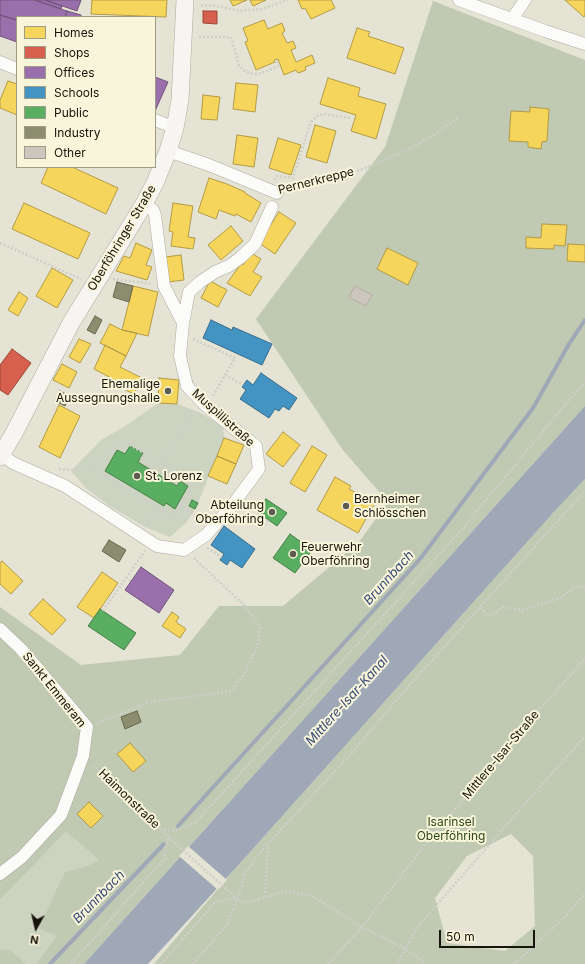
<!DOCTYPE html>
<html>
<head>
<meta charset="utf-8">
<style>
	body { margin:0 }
	#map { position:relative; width:585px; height:964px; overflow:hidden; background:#e5e3d4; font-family:Inter,sans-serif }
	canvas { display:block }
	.legend { position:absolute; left:16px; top:16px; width:140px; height:152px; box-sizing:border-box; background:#f9f5da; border:1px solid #9e9b87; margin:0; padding:5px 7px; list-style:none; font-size:12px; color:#16140b }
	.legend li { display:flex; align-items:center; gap:8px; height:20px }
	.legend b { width:20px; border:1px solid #9e9b87 }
	.north { position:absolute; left:16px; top:908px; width:40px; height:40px; -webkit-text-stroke:3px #f9f5da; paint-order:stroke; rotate:188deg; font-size:11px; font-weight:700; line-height:16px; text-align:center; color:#16140b }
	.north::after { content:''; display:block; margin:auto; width:14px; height:18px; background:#16140b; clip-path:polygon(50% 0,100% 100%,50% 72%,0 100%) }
	.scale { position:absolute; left:439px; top:930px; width:96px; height:18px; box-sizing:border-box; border:2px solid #16140b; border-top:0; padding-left:5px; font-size:12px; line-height:14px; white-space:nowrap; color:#16140b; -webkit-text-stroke:3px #f9f5da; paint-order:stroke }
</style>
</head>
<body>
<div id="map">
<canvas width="585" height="964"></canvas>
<ul class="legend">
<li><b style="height:11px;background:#f6d55c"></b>Homes</li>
<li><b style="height:11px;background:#d6604d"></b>Shops</li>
<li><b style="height:11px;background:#9970ab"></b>Offices</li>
<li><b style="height:11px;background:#4393c3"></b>Schools</li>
<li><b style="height:11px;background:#5aae61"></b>Public</li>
<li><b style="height:11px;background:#8c8c6e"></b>Industry</li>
<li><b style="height:11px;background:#cdc6bf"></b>Other</li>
</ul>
<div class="north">N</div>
<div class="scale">50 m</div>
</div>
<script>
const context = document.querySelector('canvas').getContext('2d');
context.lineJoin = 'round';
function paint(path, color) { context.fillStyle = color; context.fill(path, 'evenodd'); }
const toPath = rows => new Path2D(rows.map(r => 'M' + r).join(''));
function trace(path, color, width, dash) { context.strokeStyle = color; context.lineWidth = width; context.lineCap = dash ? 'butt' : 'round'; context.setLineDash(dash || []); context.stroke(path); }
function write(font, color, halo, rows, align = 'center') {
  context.font = font + ' Inter,sans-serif'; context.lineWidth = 4; context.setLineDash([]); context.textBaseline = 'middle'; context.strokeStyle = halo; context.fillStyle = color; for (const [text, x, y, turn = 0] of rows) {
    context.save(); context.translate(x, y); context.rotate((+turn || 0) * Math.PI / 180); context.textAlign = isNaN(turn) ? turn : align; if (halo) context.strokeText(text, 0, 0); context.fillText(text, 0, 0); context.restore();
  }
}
const green = toPath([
	[158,403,177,404,199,412,223,426,224,438,198,503,193,513,186,523,170,537,145,527,108,505,87,489,71,471,101,440,127,425],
	[66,830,99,860,87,866,65,872,54,894,39,929,58,936,36,964,25,964,24,962,10,950,0,949,0,900]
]);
const forest = toPath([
	[433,1,585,60,585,406,84,964,36,964,57,936,39,929,54,894,65,872,87,866,99,860,66,831,0,900,0,607,81,665,180,655,219,606,283,606,359,542,388,502,342,449,256,319,385,147],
	[585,479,585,964,154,964,235,869,553,513],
	[511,834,533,856,535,926,505,951,447,943,435,898,467,856],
	[0,949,10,950,24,962,25,964,0,964]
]);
const water = toPath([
	[585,406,585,479,553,513,243,860,148,964,84,964]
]);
const pier = toPath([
	[188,846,227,880,218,890,179,856]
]);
const homes = toPath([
	[92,0,167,0,166,17,91,14,92,0],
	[230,0,247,0,233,6,230,0],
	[250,0,266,0,253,6,250,0],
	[298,0,331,0,335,8,311,19,305,8,302,9,298,0],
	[565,0,585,0,585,15,584,17,565,0],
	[264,20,268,29,282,23,285,31,282,33,287,43,293,41,296,48,291,50,296,62,312,55,315,63,305,67,306,70,298,73,296,70,284,75,278,59,274,60,275,62,256,70,245,42,248,41,243,28,264,20],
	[357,28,370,32,368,36,404,48,395,74,347,58,357,28],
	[328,78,360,88,358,96,386,104,376,139,351,131,356,115,320,104,328,78],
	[8,81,17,84,17,115,0,108,0,100,8,81],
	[236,83,258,85,255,112,233,109,236,83],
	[203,95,220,97,217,120,201,119,203,95],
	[530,107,549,109,547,141,542,142,541,149,528,147,528,142,509,141,511,111,530,112,530,107],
	[315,125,336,131,327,163,306,157,315,125],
	[237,135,258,138,254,167,233,164,237,135],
	[278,138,301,145,291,175,269,168,278,138],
	[48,167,72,167,118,188,106,214,41,183,48,167],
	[209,178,227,184,245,192,245,193,261,203,251,222,236,214,235,216,219,210,216,219,198,212,209,178],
	[24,203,90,233,78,259,12,229,24,203],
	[173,203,193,206,188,237,195,238,193,249,171,246,173,232,169,231,173,203],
	[279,212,296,223,275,254,259,243,279,212],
	[542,224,567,225,565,246,554,245,554,249,526,248,526,237,541,238,542,224],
	[231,226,243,241,221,260,208,245,231,226],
	[136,243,152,250,146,265,152,267,147,280,116,271,124,256,130,258,136,243],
	[568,244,585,245,585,262,567,261,568,244],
	[387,248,418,263,408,285,377,269,387,248],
	[251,253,261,259,253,272,262,277,250,296,227,283,241,264,243,265,251,253],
	[181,255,184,280,168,282,165,257,181,255],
	[52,268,73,280,57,308,36,296,52,268],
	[210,281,227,290,218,307,201,298,210,281],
	[133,286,158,292,148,336,122,330,133,286],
	[19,292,28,298,18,316,8,310,19,292],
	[110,324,122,330,137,333,126,356,100,343,110,324],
	[79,339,91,344,80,363,69,357,79,339],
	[105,345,126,356,120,367,142,378,134,394,109,382,111,378,94,369,105,345],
	[62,364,77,372,69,388,53,380,62,364],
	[159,378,179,380,177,404,158,403,159,378],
	[59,405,80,416,60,458,39,447,59,405],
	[283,432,300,445,283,467,266,454,283,432],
	[224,438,244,445,236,464,217,456,224,438],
	[312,446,327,455,305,492,290,483,312,446],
	[217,456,236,464,227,484,208,476,217,456],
	[335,477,351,486,349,489,375,503,358,533,317,510,335,477],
	[2,561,23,581,11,594,0,584,0,563,2,561],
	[102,572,118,583,94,618,77,607,102,572],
	[43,599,66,620,52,635,29,614,43,599],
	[172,612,179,617,176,622,186,629,180,638,162,626,172,612],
	[130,743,146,761,133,772,117,754,130,743],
	[89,802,103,816,91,828,77,814,89,802]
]);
const shops = toPath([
	[203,11,217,11,217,24,203,23,203,11],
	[12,349,31,363,8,395,0,390,0,365,12,349]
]);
const offices = toPath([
	[0,0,35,0,67,11,65,17,17,17,17,20,0,15,0,0],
	[35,0,45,0,62,6,61,9,35,0],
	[45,0,81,0,77,11,45,0],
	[67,11,81,15,81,17,65,17,67,11],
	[0,15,17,20,17,42,0,36,0,15],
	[155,77,168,82,155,111,155,77],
	[141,567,174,590,159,613,125,590,141,567]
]);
const schools = toPath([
	[211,320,232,330,233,327,272,344,262,365,203,338,211,320],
	[261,373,297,398,289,410,283,406,279,411,275,409,269,418,240,399,246,390,242,387,247,380,253,385,261,373],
	[224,526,255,549,242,568,230,560,227,565,220,560,224,554,211,545,224,526]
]);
const public = toPath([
	[130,446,143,453,138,462,177,486,180,481,188,486,175,509,166,503,164,506,105,471,117,450,125,454,130,446],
	[266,499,287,513,277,526,257,512,266,499],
	[192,500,198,503,195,509,189,506,192,500],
	[290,534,312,550,295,573,273,558,290,534],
	[100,609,136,633,124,650,88,626,100,609]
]);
const industry = toPath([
	[117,282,133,286,129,302,113,297,117,282],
	[95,316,102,320,95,334,87,330,95,316],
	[60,391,70,396,65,406,55,401,60,391],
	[109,540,126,550,119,562,102,551,109,540],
	[137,711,141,722,125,729,121,717,137,711]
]);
const stream = toPath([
	[178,826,420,559,533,408,569,344,585,320],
	[50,964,164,844]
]);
const building = toPath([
	[355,286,372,295,366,306,349,297,355,286]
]);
const path = toPath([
	[201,5,216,6,240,11,250,10,262,9,288,0],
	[199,37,231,37,239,65,243,70,249,73,256,74,262,73,278,66,276,60],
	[274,180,277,176,293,178,309,127,311,122,317,116,324,114,350,118],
	[288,191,325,181,363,169,401,153,431,137,459,117],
	[0,243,81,279],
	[113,279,152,284],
	[193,339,235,358,213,396],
	[225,375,243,385],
	[194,411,162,464,194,485,181,505,203,522],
	[141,457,142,458,145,453],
	[90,466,125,442,162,464],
	[59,469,72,470,90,466,174,517,181,505,178,503],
	[172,480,178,484],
	[170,482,176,473],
	[146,525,158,507],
	[265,525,268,520],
	[207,548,222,557],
	[126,577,131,581],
	[481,607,486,614,490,616,503,607,523,610,560,598,575,587,585,587],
	[103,611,145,551],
	[98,723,149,702,232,691,245,672,258,645,260,627,245,606,194,558],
	[93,765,174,842,232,894,237,901,250,902,285,891,312,896,362,927,405,949,426,964],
	[160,829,174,831,196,822,463,528,568,401,585,383],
	[265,897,268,844,351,754,406,689,585,491],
	[71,964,165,858,165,849,167,841,169,838],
	[161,964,215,902,235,898],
	[193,964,228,923,241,889,245,873,267,844],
	[328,964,362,927,423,847,546,702,585,659],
	[397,964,418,926,585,736],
	[514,964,566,916,585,893]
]);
const street = toPath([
	[459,0,545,31,585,44],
	[512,19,525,0],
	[0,62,17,69],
	[155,120,175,128],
	[168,151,209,165,277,193],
	[183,323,189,292,200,282,215,272,229,266,240,258,255,244,272,207],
	[1,454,13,463,65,486,157,546,184,550,206,535,231,507,259,469,256,446,205,405,187,386,180,356,183,323,164,286,155,215,153,210,144,204],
	[0,629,21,649,87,727,83,756,61,815,22,857,0,874]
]);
const secondary = toPath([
	[0,457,14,433,71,323,144,204,155,183,168,151,175,128,180,100,185,0]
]);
const markers = [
	[168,391,4,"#5e5c51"],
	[137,476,4,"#5e5c51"],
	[346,506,4,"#5e5c51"],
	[272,512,4,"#5e5c51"],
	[293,554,4,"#5e5c51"]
];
const streetNames = [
	["Pernerkreppe",316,181,-14],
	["Oberföhringer Straße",122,238,-59],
	["Muspillistraße",223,418,42],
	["Sankt Emmeram",54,690,51],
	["Mittlere-Isar-Straße",501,755,-50],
	["Haimonstraße",129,799,44]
];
const poiNames = [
	["Ehemalige",160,384,"right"],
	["Aussegnungshalle",160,398,"right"],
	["St. Lorenz",145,476],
	["Bernheimer",354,499],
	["Schlösschen",354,513],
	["Abteilung",264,505,"right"],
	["Oberföhring",264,519,"right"],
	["Feuerwehr",301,547],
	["Oberföhring",301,561]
];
const parkNames = [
	["Isarinsel",451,822],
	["Oberföhring",451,836]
];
const waterNames = [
	["Brunnbach",389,578,-48],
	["Mittlere-Isar-Kanal",347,701,-48],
	["Brunnbach",99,897,-46]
];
paint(green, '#cdd3c1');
paint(forest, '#c0c9b1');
paint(water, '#9ea8b7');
paint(pier, '#e5e3d4');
paint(homes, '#f6d55c');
trace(homes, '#b39b44', 1);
paint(shops, '#d6604d');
trace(shops, '#9c4939', 1);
paint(offices, '#9970ab');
trace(offices, '#72547b', 1);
paint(schools, '#4393c3');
trace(schools, '#366d8c', 1);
paint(public, '#5aae61');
trace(public, '#468047', 1);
paint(industry, '#8c8c6e');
trace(industry, '#696850', 1);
trace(stream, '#9ea8b7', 4);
paint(building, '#cdc6bf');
trace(building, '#b4ada6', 1);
trace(street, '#acaa9e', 13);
trace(secondary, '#acaa9e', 18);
trace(path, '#cfcfca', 2.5, [2, 2]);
trace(street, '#fbfbf9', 12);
trace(secondary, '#f7f5f1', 17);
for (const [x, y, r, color] of markers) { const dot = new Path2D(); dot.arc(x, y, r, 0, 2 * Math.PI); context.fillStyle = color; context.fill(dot); trace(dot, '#f9f5da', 1.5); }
write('12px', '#16140b', '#f9f5da', streetNames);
write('12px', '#16140b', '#f9f5da', poiNames, 'left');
write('12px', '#2e4617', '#f9f5da', parkNames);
write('italic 13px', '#374b77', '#f9f5da', waterNames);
</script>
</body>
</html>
